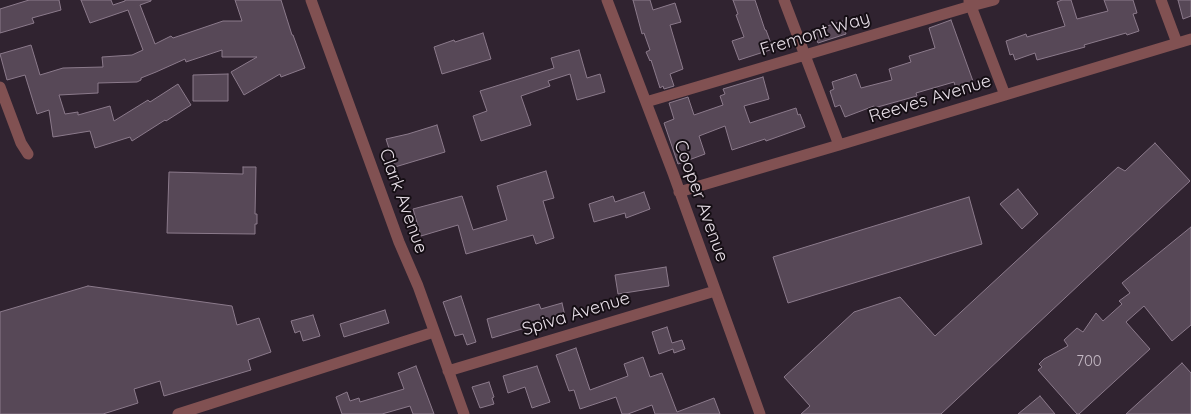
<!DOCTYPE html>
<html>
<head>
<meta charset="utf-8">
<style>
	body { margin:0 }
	canvas { display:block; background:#302330 }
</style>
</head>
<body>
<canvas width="1191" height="414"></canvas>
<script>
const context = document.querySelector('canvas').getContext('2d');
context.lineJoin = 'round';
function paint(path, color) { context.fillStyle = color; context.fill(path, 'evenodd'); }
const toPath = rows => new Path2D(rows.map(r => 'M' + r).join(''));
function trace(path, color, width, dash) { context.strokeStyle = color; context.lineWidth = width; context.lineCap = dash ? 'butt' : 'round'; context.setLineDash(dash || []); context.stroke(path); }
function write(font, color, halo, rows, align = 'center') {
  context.font = font + ' Quicksand,sans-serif'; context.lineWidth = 4; context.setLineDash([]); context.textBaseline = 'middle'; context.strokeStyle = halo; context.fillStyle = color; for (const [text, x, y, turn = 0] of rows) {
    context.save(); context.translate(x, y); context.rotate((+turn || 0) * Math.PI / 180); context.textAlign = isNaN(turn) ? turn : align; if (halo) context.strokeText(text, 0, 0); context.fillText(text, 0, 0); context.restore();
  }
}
const building = toPath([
	[29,0,59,0,61,10,32,18,34,23,0,33,0,9,29,0],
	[81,0,111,0,113,5,125,1,125,0,151,0,151,1,140,5,155,44,171,36,173,38,223,21,242,21,235,0,281,0,292,35,293,35,305,68,281,77,280,74,244,95,231,72,257,57,222,57,222,50,186,62,185,59,156,72,141,78,141,80,137,82,98,83,98,93,59,95,65,114,78,112,78,115,110,106,114,121,148,100,150,102,178,84,191,105,166,121,165,120,132,141,130,137,95,148,90,131,53,137,49,110,37,114,25,75,7,80,0,54,31,45,40,75,63,68,103,67,102,57,132,55,143,50,128,10,90,23,81,0],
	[633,0,650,0,653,10,675,3,681,22,670,25,683,69,670,74,674,86,664,89,663,86,660,88,651,60,650,61,646,52,650,50,644,33,642,34,633,0],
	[733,0,755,0,765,30,766,30,773,49,739,60,732,41,744,37,736,15,738,14,733,0],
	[1062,0,1071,0,1077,19,1108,11,1104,0,1133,0,1137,13,1133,14,1139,31,1127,35,1126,33,1084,45,1085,47,1037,60,1035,53,1015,60,1013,54,1010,55,1006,41,1026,34,1027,37,1065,26,1057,2,1062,0],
	[1178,0,1191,0,1191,16,1183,19,1178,0],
	[951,20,974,84,956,89,954,82,916,93,917,96,874,108,874,106,845,117,840,105,835,107,830,91,834,89,832,82,856,74,861,88,892,80,889,69,911,62,909,56,935,48,929,28,951,20],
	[842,21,846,34,818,43,813,31,842,21],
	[483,33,491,59,442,74,434,47,454,40,455,42,483,33],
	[579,50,587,78,600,74,605,92,577,100,570,74,548,81,550,86,521,96,531,125,481,141,473,116,487,111,480,91,554,68,551,58,579,50],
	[228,74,228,101,193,101,193,75,228,74],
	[763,77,769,99,744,106,750,123,796,108,798,115,800,114,805,127,766,141,765,139,732,150,725,126,699,136,705,154,678,164,664,123,674,119,669,103,688,97,694,115,723,105,720,96,725,94,723,89,763,77],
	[437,125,445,152,395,167,386,139,408,134,437,125],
	[1155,143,1190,181,941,414,801,414,810,406,784,377,854,312,900,297,935,336,1118,167,1125,171,1155,143],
	[243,167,256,167,255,214,257,214,257,224,255,224,255,234,167,233,169,172,243,174,243,167],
	[546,171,554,198,543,201,554,238,536,244,533,235,466,254,458,225,421,236,413,209,462,196,473,230,507,220,497,186,546,171],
	[1018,189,1038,214,1022,229,1000,204,1018,189],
	[644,192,650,209,626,218,625,213,594,222,589,204,613,196,615,202,644,192],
	[969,197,982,244,788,303,773,257,969,197],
	[1191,227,1191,325,1172,341,1144,306,1126,322,1150,349,1079,414,1077,414,1038,370,1042,367,1039,364,1044,359,1068,346,1064,340,1077,328,1083,332,1096,313,1103,321,1122,304,1119,301,1130,293,1122,283,1191,227],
	[666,267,669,286,618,294,615,275,666,267],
	[88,286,232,306,237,325,259,318,271,352,248,360,251,370,164,396,160,381,134,389,138,403,103,414,0,414,0,312,88,286],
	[461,296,476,342,467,345,463,334,455,336,443,302,461,296],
	[562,303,565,316,492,338,487,319,539,304,541,309,562,303],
	[385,310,389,323,344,337,340,324,385,310],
	[313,315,320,336,303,341,300,331,295,333,291,321,313,315],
	[667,327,672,343,682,340,685,349,674,353,673,349,659,354,652,332,667,327],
	[576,348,590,390,628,376,624,364,643,357,650,377,662,373,677,412,714,398,720,414,655,414,652,405,628,414,622,414,616,397,580,409,574,390,569,391,556,355,576,348],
	[1182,363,1191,373,1191,414,1126,414,1182,363],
	[416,366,434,414,413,414,410,406,382,414,342,414,336,397,347,392,350,401,359,398,360,402,404,389,398,373,416,366],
	[537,366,550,402,532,408,525,387,508,393,503,376,537,366],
	[489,382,494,397,492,398,494,404,480,408,472,387,489,382],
	[1040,396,1055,414,1018,414,1040,396]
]);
const minor = toPath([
	[311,0,399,242,418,286,464,414],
	[607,0,673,173,760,414],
	[784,0,839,145],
	[1161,0,1177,43],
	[969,1,1005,95],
	[0,87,21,143,28,154],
	[646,102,971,6,994,0],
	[679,192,839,145,1191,39],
	[448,371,715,291],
	[178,414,434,332]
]);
const numberNames = [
	["700",1089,361]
];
const streetNames = [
	["Fremont Way",815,34,-17],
	["Reeves Avenue",930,99,-17],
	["Clark Avenue",403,201,70],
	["Cooper Avenue",701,201,70],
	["Spiva Avenue",576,314,-17]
];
paint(building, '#574857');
trace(building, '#8b7a8b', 1);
trace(minor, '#815152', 11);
write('15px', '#c4b9c4', null, numberNames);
write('18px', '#e8dfe8', '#150e14', streetNames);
</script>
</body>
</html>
